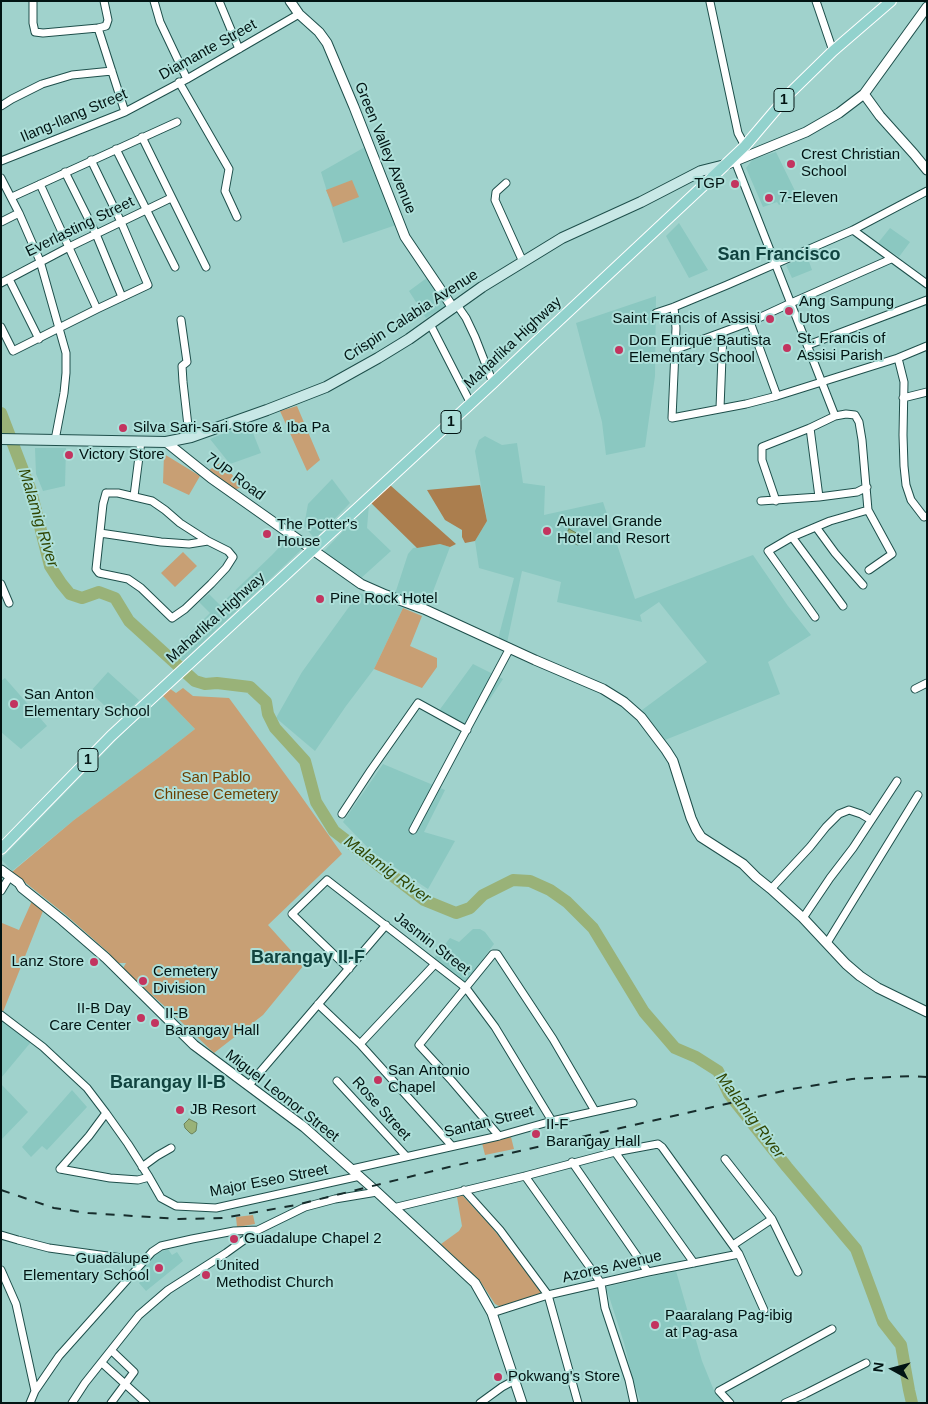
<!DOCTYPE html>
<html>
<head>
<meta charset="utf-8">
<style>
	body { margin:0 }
	#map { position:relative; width:928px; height:1404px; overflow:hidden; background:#a0d2cc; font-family:Helvetica,sans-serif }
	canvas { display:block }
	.frame { position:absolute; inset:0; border:2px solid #021413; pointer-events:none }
	.north { position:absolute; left:868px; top:1344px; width:50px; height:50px; -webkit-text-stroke:4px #addfd9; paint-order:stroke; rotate:277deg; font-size:14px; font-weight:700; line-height:20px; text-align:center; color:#021413 }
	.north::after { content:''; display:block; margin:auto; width:18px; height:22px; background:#021413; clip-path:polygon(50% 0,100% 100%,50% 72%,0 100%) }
</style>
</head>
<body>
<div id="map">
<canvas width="928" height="1404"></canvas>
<div class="frame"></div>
<div class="north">N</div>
</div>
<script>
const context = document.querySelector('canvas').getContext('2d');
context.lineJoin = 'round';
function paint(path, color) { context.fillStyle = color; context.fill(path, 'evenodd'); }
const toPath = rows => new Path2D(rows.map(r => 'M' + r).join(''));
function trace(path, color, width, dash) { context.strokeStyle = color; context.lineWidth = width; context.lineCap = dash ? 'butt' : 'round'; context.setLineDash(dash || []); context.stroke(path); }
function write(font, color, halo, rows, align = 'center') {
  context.font = font + ' Helvetica,sans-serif'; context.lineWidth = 4; context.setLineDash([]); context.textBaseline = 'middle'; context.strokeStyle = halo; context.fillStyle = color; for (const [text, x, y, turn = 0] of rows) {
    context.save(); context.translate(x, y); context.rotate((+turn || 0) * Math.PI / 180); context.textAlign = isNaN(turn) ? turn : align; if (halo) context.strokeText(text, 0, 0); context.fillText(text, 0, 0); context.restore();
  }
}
const built = toPath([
	[365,147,396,225,343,243,321,172],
	[776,152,798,197,779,205,777,202,763,207,746,168,753,159],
	[679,223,708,270,689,278,666,236],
	[890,228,910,242,899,257,878,243],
	[807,256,812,270,792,278,786,265],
	[428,277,447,305,426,318,409,291],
	[656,296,655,376,645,447,606,455,602,422,576,323],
	[249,423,261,453,230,464,210,439],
	[485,436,502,445,517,443,523,483,545,486,544,515,603,502,635,599,753,555,788,606,811,635,768,662,780,694,665,740,642,710,707,662,659,602,640,615,642,622,557,602,561,582,522,571,507,643,498,639,514,578,479,568,475,541,487,521,475,451,479,440],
	[35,448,66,448,65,486,43,491,36,474],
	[332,479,350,503,315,539,304,526,308,504],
	[369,504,367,528,391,551,360,579,323,552],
	[289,537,302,549,183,661,172,651,210,613,199,602,209,594,220,605,272,555],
	[440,544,450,547,427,607,395,594,408,554,413,548],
	[359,593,403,608,374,669,346,706,315,751,276,718,302,672],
	[473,664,503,679,469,731,438,712],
	[108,672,139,700,119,719,90,692],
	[5,678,47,726,21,749,1,732,1,681],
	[161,694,195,729,158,758,74,820,12,871,1,859],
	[383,764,445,790,424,832,455,841,428,889,373,853,343,822],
	[473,929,480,929,485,932,494,944,465,983,434,958,450,938,459,942],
	[1,1021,31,1042,1,1078],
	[1,1084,28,1112,1,1140],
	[72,1090,87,1107,47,1150,42,1146,31,1157,22,1147],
	[168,1249,172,1255,177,1252,183,1261,146,1291,139,1283,141,1281,136,1275,156,1254],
	[676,1271,702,1361,715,1393,724,1403,641,1403,633,1380,624,1343,606,1287]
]);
const green = toPath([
	[352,180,359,197,333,207,326,190],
	[297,406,320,460,307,471,280,411],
	[164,454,200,476,189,495,163,483],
	[222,462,242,487,234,490,209,470],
	[183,552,197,566,175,587,161,573],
	[403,608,422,616,410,646,437,658,437,667,422,688,374,669],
	[169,688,176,693,183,688,193,696,229,698,296,789,342,854,268,925,304,965,263,1015,214,1053,170,1011,135,980,122,970,126,963,116,963,109,953,66,915,12,872,74,820,158,758,195,729,161,694],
	[32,901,43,911,3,1012,1,1011,1,926,2,923,19,930],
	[511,1137,514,1149,485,1155,482,1143],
	[462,1195,490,1225,527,1271,541,1292,539,1296,502,1307,499,1306,495,1304,480,1281,441,1244,459,1231,462,1226,457,1197],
	[253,1215,255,1224,237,1227,236,1217]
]);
const forest = toPath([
	[390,485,456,544,450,547,440,544,417,548,370,502],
	[480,485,487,521,475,541,465,543,462,537,462,530,445,520,427,490]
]);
const water = toPath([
	[569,529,582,536,578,545,564,538,569,529],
	[189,1119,197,1123,196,1131,192,1134,190,1133,185,1128,184,1124,189,1119]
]);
const river = toPath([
	[1,413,31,491,50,566,61,583,70,594,82,598,99,592,115,598,129,621,195,681,205,684,217,683,250,687,266,702,268,714,275,728,305,761,316,802,334,831,424,900,456,913,470,908,483,895,513,880,530,881,550,890,567,902,593,928,644,1012,675,1048,696,1057,718,1071,729,1094,787,1167,856,1249,883,1322,901,1345,909,1390,912,1403]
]);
const minor = toPath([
	[33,1,33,23,35,32,43,33,98,28,106,26,108,20,104,1],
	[154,1,160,22,187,79],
	[219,1,239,49],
	[816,1,833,51],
	[710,2,738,133,745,146],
	[98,28,125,112],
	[179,82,229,169,225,191,237,217],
	[1,106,12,99,42,84,72,75,112,71],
	[142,137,206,267],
	[116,149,175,267],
	[1,161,125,112,187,79,299,14],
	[735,161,835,416],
	[65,172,96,234,122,297],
	[1,178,19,213,40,261,66,353,66,373,64,393,55,440],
	[506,183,496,192,495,200,523,262],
	[40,184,97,309],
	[12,197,177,122],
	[1,222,19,213],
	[853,230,927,284],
	[9,279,39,339],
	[1,283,69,247,171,198],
	[457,305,466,318,475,337,493,383],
	[674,307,676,328,672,418,746,404,777,396,898,358,927,346],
	[656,313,674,307,727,285,853,230,927,191],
	[181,320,187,362,182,366,183,382,188,426,191,437],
	[750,322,777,396],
	[430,324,471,404],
	[1,327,13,351,97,309,148,285,121,222,91,160],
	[808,345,927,300],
	[674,350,750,322,791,303,891,259],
	[898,358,904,382,903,435,904,466,906,485,911,500,924,517,927,516],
	[903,398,927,392],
	[720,408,723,332],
	[810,428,819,497],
	[106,493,118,493,152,501,165,510,180,523,208,541,228,551,233,557,226,568,211,584,185,609,172,618,141,588,128,579,99,573,96,569,103,504,106,493],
	[134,496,141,441],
	[761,501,819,497,857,492,867,487],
	[776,501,762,460,762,447,810,428,835,416,846,414,855,415,859,422,862,440,868,510,892,554,869,570],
	[816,527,835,553,863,585],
	[100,533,161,542,189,544,208,541],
	[792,537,843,606],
	[1,584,9,603],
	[815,617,768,551,792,537,830,521,868,510],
	[915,689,927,683],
	[342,814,371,770,418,703,467,730],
	[413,830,510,648],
	[771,889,810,847,826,827,839,814,849,810,861,814,871,820],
	[1,891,7,881],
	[803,918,830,878,853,848,897,781],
	[827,943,918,795],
	[349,969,292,914,327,880,466,988,495,1027,552,1121],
	[318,1004,360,1044,452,1146],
	[1,1015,43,1047,87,1088,106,1113,128,1144,149,1177,161,1198,176,1206,216,1208,360,1176],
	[360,1044,435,964],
	[337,1081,406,1156],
	[249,1085,386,925],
	[499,1136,452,1081,419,1045,493,954,497,954,553,1039,595,1111],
	[615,1152,694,1263],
	[725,1159,772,1219,798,1272],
	[572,1162,648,1272],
	[142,1167,157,1156,171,1148],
	[60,1169,110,1178,138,1180,149,1177],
	[60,1169,89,1136,106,1113],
	[352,1169,499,1136,552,1121,633,1103],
	[525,1176,601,1283,605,1308,629,1380,634,1403],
	[464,1190,500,1230,548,1295,578,1403],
	[393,1208,525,1176,615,1152,658,1144,662,1147,739,1254,764,1310],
	[1,1235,18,1240,49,1248,144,1261],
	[733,1245,772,1219],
	[1,1270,16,1304,35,1391,30,1403],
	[492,1313,548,1295,648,1272,739,1254],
	[102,1363,146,1403],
	[35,1391,59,1356,152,1252,161,1246,192,1239,234,1231,258,1230],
	[72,1403,85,1383,139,1315,168,1290,226,1253,258,1230,305,1207,335,1199,377,1192],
	[111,1403,134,1372,112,1351],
	[480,1403,502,1387,515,1380],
	[730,1403,719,1391,832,1329],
	[785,1403,805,1394,866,1363]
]);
const tertiary = toPath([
	[290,1,299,14,319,32,327,43,354,107,405,237,453,308],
	[864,94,880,116,914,154,927,170],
	[728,164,806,132,839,113,864,94,927,7],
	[166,442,211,478,361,584,386,595,424,609,535,660,603,689,624,702,641,717,666,750,673,761,691,818,696,829,701,837,743,864,756,877,771,889,803,918,846,964,860,976,878,988,927,1012],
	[1,870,19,883,22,888,62,920,106,958,194,1045,304,1127,377,1192,475,1283,492,1313,522,1403]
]);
const secondary = toPath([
	[1,439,166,442,191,437,267,410,326,387,378,358,409,339,482,287,562,238,641,202,701,171,725,165]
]);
const primary = toPath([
	[1,849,111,736,493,383,536,342,704,185,745,146,790,93,833,51,891,1]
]);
const rail = toPath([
	[1,1190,54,1208,88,1213,179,1219,223,1218,296,1205,449,1167,792,1089,852,1079,912,1076,927,1077]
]);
const markers = [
	[791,164,5,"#c3345f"],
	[735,184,5,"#c3345f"],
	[769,198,5,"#c3345f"],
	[789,311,5,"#c3345f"],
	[770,319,5,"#c3345f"],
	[787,348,5,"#c3345f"],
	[619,350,5,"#c3345f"],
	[123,428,5,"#c3345f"],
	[69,455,5,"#c3345f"],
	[547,531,5,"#c3345f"],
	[267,534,5,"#c3345f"],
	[320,599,5,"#c3345f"],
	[14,704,5,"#c3345f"],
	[94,962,5,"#c3345f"],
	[143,981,5,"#c3345f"],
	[141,1018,5,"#c3345f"],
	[155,1023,5,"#c3345f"],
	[378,1080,5,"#c3345f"],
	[180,1110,5,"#c3345f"],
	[536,1134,5,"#c3345f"],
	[234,1239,5,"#c3345f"],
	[159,1268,5,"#c3345f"],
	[206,1275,5,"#c3345f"],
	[655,1325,5,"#c3345f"],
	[498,1377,5,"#c3345f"]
];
const shields = [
	[784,100,20],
	[451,422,20],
	[88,760,20]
];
const shieldNames = [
	["1",784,100],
	["1",451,422],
	["1",88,760]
];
const streetNames = [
	["Diamante Street",208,50,-29],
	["Ilang-Ilang Street",74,116,-23],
	["Green Valley Avenue",385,148,68],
	["Everlasting Street",80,227,-26],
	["Crispin Calabia Avenue",411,316,-33],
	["Maharlika Highway",513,343,-43],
	["7UP Road",235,477,36],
	["Maharlika Highway",216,618,-42],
	["Jasmin Street",432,944,38],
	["Miguel Leonor Street",282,1096,38],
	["Rose Street",381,1109,48],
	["Santan Street",489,1122,-14],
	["Major Eseo Street",269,1181,-11],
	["Azores Avenue",612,1267,-13]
];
const poiNames = [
	["Crest Christian",801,155],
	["School",801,172],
	["TGP",725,184,"right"],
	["7-Eleven",779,198],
	["Ang Sampung",799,302],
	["Utos",799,319],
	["Saint Francis of Assisi",760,319,"right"],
	["St. Francis of",797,339],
	["Assisi Parish",797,356],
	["Don Enrique Bautista",629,341],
	["Elementary School",629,358],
	["Silva Sari-Sari Store & Iba Pa",133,428],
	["Victory Store",79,455],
	["Auravel Grande",557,522],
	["Hotel and Resort",557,539],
	["The Potter's",277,525],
	["House",277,542],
	["Pine Rock Hotel",330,599],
	["San Anton",24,695],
	["Elementary School",24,712],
	["Lanz Store",84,962,"right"],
	["Cemetery",153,972],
	["Division",153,989],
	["II-B Day",131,1009,"right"],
	["Care Center",131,1026,"right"],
	["II-B",165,1014],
	["Barangay Hall",165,1031],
	["San Antonio",388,1071],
	["Chapel",388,1088],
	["JB Resort",190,1110],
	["II-F",546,1125],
	["Barangay Hall",546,1142],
	["Guadalupe Chapel 2",244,1239],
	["Guadalupe",149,1259,"right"],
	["Elementary School",149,1276,"right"],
	["United",216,1266],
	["Methodist Church",216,1283],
	["Paaralang Pag-ibig",665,1316],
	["at Pag-asa",665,1333],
	["Pokwang's Store",508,1377]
];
const parkNames = [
	["San Pablo",216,778],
	["Chinese Cemetery",216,795]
];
const waterNames = [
	["Malamig River",38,518,73],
	["Malamig River",387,870,36],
	["Malamig River",750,1116,53]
];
const quarterNames = [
	["San Francisco",779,255],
	["Barangay II-F",308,958],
	["Barangay II-B",168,1083]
];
paint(built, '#8bc8c1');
paint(green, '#c89f74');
paint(forest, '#ab7e4e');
paint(water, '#99b278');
trace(water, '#6c835a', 1);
trace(river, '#99b278', 12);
trace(minor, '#1e4f4b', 9);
trace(tertiary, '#1e4f4b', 11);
trace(secondary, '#1e4f4b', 12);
trace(primary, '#fff', 12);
trace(minor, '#fff', 7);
trace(tertiary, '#fff', 9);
trace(secondary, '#c8e8e6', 10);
trace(primary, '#92d2cd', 10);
trace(rail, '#172d2c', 2, [9, 9]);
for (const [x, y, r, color] of markers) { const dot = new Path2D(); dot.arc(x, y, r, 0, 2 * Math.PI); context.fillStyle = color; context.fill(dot); trace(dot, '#addfd9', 2); }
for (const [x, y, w] of shields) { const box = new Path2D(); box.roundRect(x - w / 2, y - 11.5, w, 23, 4); context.fillStyle = '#addfd9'; context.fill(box); trace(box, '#021413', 1); }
write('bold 14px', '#021413', null, shieldNames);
write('15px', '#021413', '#addfd9', streetNames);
write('15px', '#021413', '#addfd9', poiNames, 'left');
write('15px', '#6b3f00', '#addfd9', parkNames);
write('italic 16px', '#304603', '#addfd9', waterNames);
write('bold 18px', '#10433f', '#addfd9', quarterNames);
</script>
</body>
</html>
